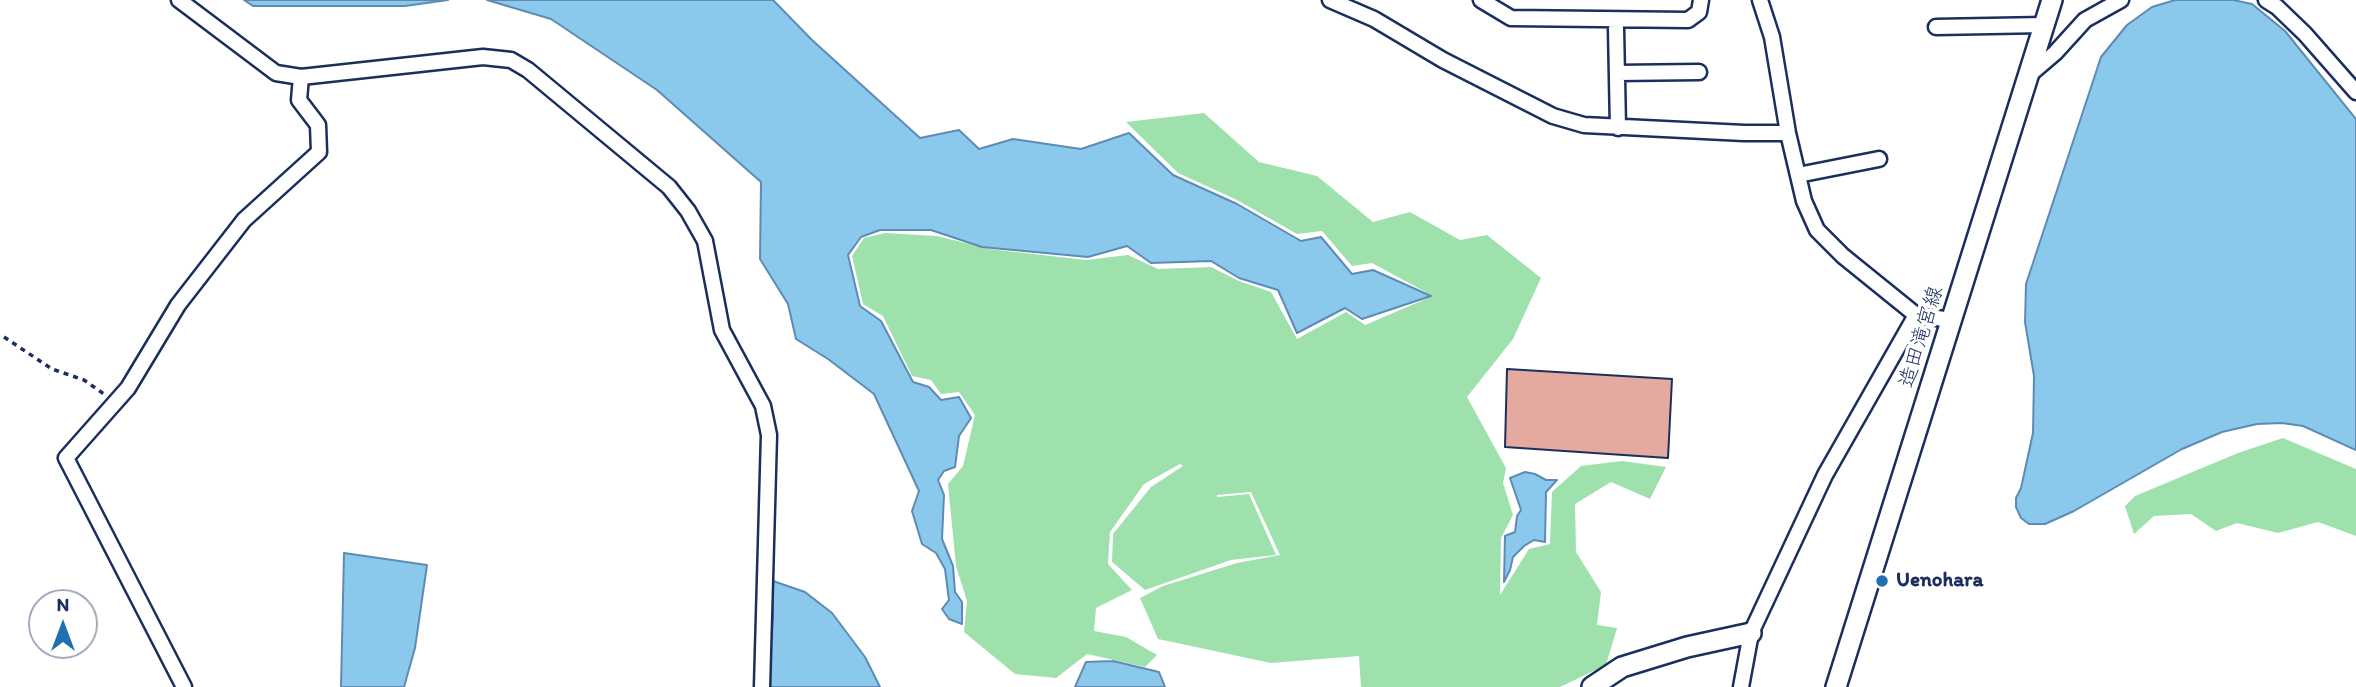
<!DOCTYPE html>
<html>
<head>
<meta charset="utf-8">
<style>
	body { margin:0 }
	#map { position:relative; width:2356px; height:687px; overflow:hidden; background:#fff; font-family:Itim,sans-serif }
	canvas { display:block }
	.north { position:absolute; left:28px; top:589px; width:70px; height:70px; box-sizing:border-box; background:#fff; border:2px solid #a4acbf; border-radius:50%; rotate:0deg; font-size:19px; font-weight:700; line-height:28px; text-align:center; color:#1b2f5e }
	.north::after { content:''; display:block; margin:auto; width:24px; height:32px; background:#1f6fb2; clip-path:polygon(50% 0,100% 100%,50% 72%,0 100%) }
</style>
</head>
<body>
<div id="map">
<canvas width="2356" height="687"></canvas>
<div class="north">N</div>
</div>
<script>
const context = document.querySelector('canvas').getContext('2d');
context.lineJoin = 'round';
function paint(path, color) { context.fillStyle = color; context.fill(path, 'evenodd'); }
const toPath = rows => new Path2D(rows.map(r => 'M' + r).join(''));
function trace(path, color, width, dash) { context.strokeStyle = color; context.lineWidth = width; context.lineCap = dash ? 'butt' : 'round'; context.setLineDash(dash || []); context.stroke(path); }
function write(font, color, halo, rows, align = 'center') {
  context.font = font + ' Itim,"Klee One",sans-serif'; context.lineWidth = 7; context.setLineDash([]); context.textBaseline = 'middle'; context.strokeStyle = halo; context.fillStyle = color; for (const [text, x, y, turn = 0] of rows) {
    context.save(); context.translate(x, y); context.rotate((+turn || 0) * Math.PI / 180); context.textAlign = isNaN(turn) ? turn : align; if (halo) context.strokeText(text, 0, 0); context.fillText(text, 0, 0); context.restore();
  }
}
const green = toPath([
	[1204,113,1259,162,1317,176,1373,222,1410,212,1460,240,1487,235,1541,278,1513,339,1467,397,1506,468,1503,483,1513,515,1501,538,1500,595,1529,549,1550,544,1552,492,1581,466,1622,461,1666,467,1650,499,1611,482,1575,504,1576,552,1601,592,1597,625,1617,628,1606,665,1560,687,1361,687,1359,656,1271,663,1158,639,1140,598,1163,586,1237,563,1280,555,1251,492,1217,495,1217,497,1249,494,1276,555,1231,560,1145,590,1112,562,1113,534,1151,487,1183,466,1180,464,1144,484,1110,532,1108,564,1132,590,1096,608,1094,631,1126,637,1157,655,1145,667,1087,654,1056,678,1015,674,964,632,967,601,956,566,948,484,963,466,975,415,959,392,941,394,931,380,912,376,883,316,863,304,852,256,864,238,885,233,937,236,989,249,1086,260,1128,255,1158,269,1211,267,1239,281,1271,292,1297,339,1346,312,1365,325,1433,296,1372,263,1352,266,1322,231,1297,234,1237,200,1178,173,1126,122],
	[2283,438,2356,469,2356,536,2318,522,2278,533,2237,523,2216,531,2191,514,2154,516,2134,534,2125,506,2135,496,2238,453]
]);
const water = toPath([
	[244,0,448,0,405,6,253,6,244,0],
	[487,0,773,0,812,40,920,138,959,130,979,149,1013,139,1081,149,1129,133,1173,175,1237,204,1301,241,1321,237,1352,274,1373,270,1431,296,1362,319,1345,308,1297,333,1278,290,1239,278,1211,261,1151,263,1127,246,1088,257,982,247,931,230,880,230,861,237,848,255,860,306,881,321,913,382,929,387,941,400,959,397,971,418,959,436,955,467,944,471,938,480,944,495,942,539,953,566,955,592,962,602,962,624,949,619,942,609,949,600,945,569,936,553,922,544,912,511,919,491,874,394,828,359,796,339,788,304,760,259,761,182,657,90,551,19,487,0],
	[2175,0,2233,0,2252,4,2285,31,2356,119,2356,450,2303,426,2282,423,2257,424,2222,432,2182,449,2074,511,2045,524,2029,524,2021,518,2016,507,2016,498,2021,488,2033,433,2034,376,2025,322,2026,284,2101,57,2127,25,2152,7,2175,0],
	[1525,472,1535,474,1546,480,1557,480,1546,492,1545,542,1534,540,1524,546,1513,557,1510,570,1504,582,1505,536,1515,532,1517,516,1521,510,1510,478,1525,472],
	[344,553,427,565,415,648,404,687,341,687,344,553],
	[773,581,805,592,832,613,865,657,880,687,767,687,773,618,773,581],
	[1113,661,1159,672,1165,687,1075,687,1086,662,1113,661]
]);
const building = toPath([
	[1507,369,1672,379,1668,458,1505,447,1507,369]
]);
const path = toPath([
	[4,337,52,369,84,380,104,394]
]);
const street = toPath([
	[179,0,276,73,301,77,483,57,511,60,528,70,669,187,688,211,705,241,722,330,763,406,769,435,762,687],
	[1330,0,1374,19,1443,60,1553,116,1584,125,1744,133,1788,133],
	[1481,0,1511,18,1688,20,1699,12,1701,0],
	[1760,0,1772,37,1788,133,1804,201,1817,230,1843,256,1916,315,1951,320],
	[2266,0,2277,7,2305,34,2356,92],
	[1936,27,2044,25],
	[1616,28,1618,128],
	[1617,73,1699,72],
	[2028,76,2055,53,2085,20,2121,0],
	[1798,175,1879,159],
	[184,687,66,458,128,388,178,305,244,220,319,152,318,125,299,100,301,77],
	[1741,687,1751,633,1825,475,1916,315]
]);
const secondary = toPath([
	[1592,687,1622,667,1687,647,1751,633],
	[1836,687,2052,0]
]);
const markers = [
	[1882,581,7,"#1f6fb2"]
];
const streetNames = [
	["造田滝宮線",1922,337,-73]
];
const poiNames = [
	["Uenohara",1896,581]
];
paint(green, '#9ee1ac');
paint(water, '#8bc9ec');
trace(water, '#5e8bb3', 2);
paint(building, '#e4aa9f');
trace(building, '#1b2f5e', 2);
trace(street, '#1b2f5e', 19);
trace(secondary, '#1b2f5e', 24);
trace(path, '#1b2f5e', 3.5, [5, 5]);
trace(street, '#fff', 14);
trace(secondary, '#fff', 19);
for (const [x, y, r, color] of markers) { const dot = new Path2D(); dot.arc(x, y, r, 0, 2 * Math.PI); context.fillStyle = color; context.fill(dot); trace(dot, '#fff', 2.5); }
write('21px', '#1b2f5e', '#fff', streetNames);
write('bold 21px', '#1b2f5e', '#fff', poiNames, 'left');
</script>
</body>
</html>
